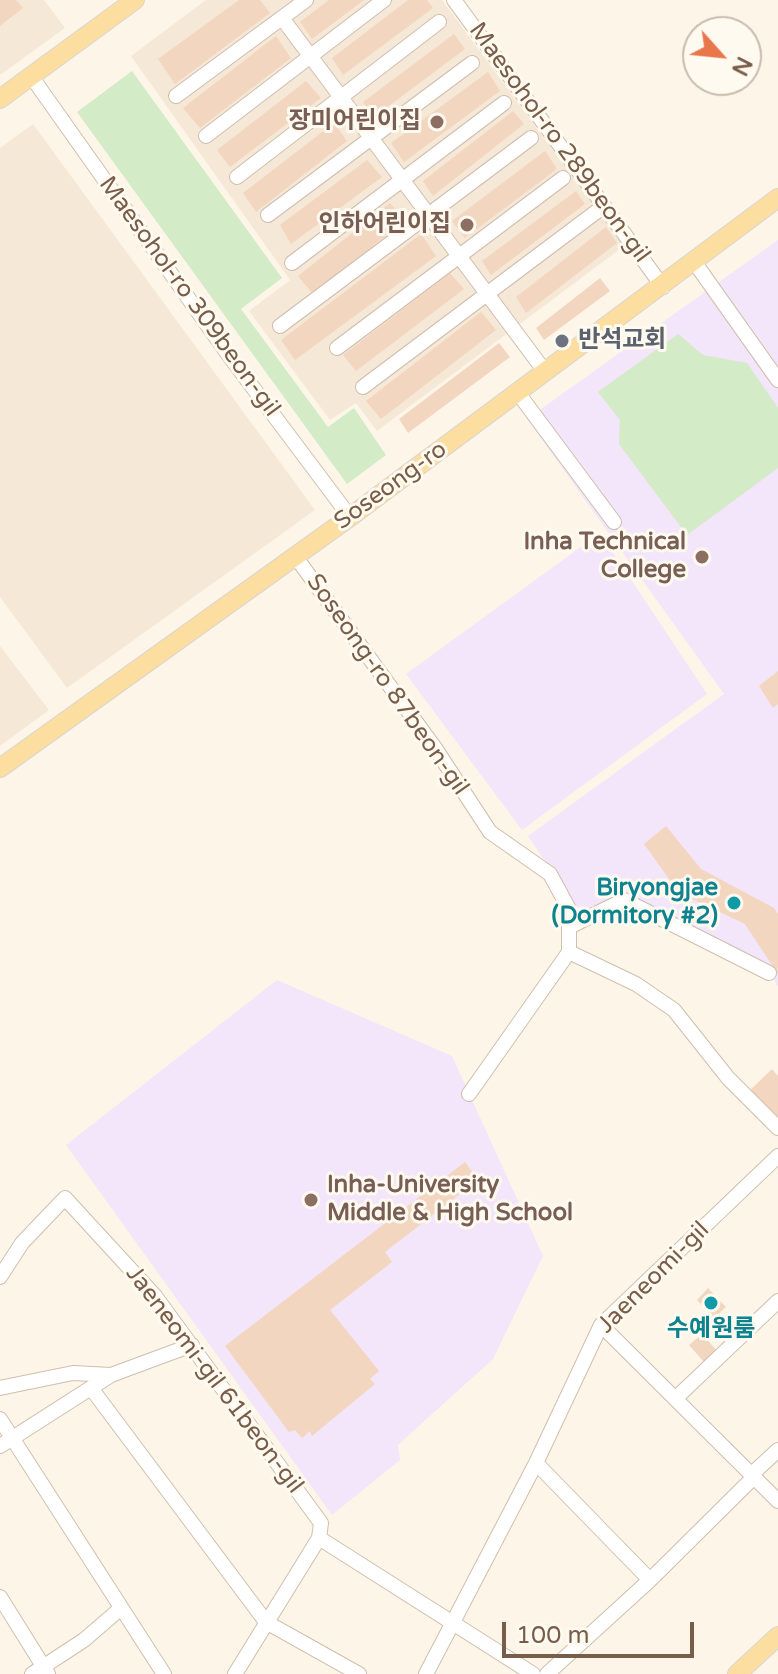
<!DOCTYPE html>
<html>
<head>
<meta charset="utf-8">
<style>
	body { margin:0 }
	#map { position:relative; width:778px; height:1674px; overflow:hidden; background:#fdf6e8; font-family:"Varela Round",sans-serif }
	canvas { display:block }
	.north { position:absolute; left:682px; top:16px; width:80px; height:80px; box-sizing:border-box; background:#fffaef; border:2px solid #c9bbad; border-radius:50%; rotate:117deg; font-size:22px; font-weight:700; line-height:32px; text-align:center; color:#785d4b }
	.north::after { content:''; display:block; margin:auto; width:28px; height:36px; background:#e8774c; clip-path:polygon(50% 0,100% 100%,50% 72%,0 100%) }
	.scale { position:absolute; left:502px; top:1622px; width:192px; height:36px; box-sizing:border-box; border:4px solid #785d4b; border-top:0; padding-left:10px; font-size:24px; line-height:28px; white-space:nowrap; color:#785d4b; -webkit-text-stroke:6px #fffaef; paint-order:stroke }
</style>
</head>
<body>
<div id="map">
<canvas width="778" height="1674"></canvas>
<div class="north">N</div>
<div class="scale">100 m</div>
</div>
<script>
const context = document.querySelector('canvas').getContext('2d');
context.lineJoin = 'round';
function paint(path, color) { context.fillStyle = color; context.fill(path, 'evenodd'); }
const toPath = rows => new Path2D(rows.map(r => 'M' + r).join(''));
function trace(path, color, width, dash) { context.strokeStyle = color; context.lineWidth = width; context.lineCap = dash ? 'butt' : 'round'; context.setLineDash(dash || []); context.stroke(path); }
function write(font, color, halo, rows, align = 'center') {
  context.font = font + ' "Varela Round","Noto Sans KR",sans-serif'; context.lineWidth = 6; context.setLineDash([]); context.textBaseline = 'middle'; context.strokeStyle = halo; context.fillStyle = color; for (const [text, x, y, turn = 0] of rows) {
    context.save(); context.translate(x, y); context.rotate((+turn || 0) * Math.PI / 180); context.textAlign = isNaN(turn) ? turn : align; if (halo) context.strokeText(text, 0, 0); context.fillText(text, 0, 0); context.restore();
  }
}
const residential = toPath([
	[0,0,44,0,65,28,0,75],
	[206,0,442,0,624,246,377,431,356,403,330,420,249,311,290,280,131,56],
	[33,124,315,510,67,688,0,597,0,148],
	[0,646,49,710,0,746]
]);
const education = toPath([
	[778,240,778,985,777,986,770,970,626,895,577,916,568,895,528,836,724,694,527,419],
	[600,533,707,694,522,830,406,674],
	[277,980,452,1056,543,1256,493,1359,398,1445,400,1460,332,1515,66,1145]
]);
const green = toPath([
	[132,71,282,278,241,309,328,427,354,408,386,455,347,484,77,112],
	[678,334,703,355,747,363,778,408,778,468,687,535,619,444,620,420,598,392]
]);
const building = toPath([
	[0,0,16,0,23,8,0,26],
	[239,0,260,0,270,13,175,84,158,59],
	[329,0,364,0,312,39,300,22],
	[408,0,427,0,433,8,343,75,332,58],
	[454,34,465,49,374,117,363,102],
	[276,36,291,58,200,128,183,108],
	[488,72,500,91,404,162,391,143],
	[306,81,321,98,230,167,217,150],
	[513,111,524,124,433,196,423,181],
	[334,123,347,141,256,212,243,193],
	[545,151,557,169,465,238,452,221],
	[367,160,382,177,291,244,280,225],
	[576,191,585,204,491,275,482,261],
	[390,203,405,220,313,294,298,276],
	[606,227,617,243,526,313,516,297],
	[421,234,436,256,295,360,281,340],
	[450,273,464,289,356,371,343,355],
	[600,278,610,291,544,340,536,328],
	[481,312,496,330,381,419,366,401],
	[499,343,510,357,408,433,399,419],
	[778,671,778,704,773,708,759,686],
	[666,826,701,869,774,908,778,914,778,974,745,924,686,896,672,883,644,844],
	[772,1069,778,1076,778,1128,745,1095],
	[465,1162,478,1180,385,1252,392,1262,330,1310,379,1371,370,1379,375,1384,312,1436,310,1431,302,1438,295,1430,289,1432,225,1346],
	[708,1288,726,1307,714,1318,697,1300],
	[702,1334,717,1351,704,1362,689,1345]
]);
const minor = toPath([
	[454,0,663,287],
	[282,18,546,373],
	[31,76,230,357,350,517],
	[176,96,306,0],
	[206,136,384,0],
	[237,177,439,22],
	[268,215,472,63],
	[292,263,504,103],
	[695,263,778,380],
	[280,326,531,138],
	[337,348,563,178],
	[363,387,604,206],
	[518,393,614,522],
	[295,556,435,748,490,832,550,874,569,909,569,952,469,1094],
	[571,926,624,900,706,941,769,973,624,900],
	[569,952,636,984,674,1010,728,1078,778,1128],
	[0,1277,22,1243,65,1198,155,1296,321,1523,319,1538,235,1674],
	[601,1325,778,1501],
	[0,1388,73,1373,111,1375],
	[91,1388,266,1622,359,1674],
	[676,1398,778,1301],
	[0,1419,164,1674],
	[0,1446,111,1375,192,1345],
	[536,1463,650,1580],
	[752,1474,778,1450],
	[319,1538,533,1674],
	[0,1597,48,1674],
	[32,1674,84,1640,120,1609],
	[426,1674,536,1463,601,1325,778,1156],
	[547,1674,650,1580,754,1477]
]);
const major = toPath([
	[0,99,135,0],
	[0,768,350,517,778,198],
	[737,1674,778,1636]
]);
const markers = [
	[437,122,8,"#8d6e63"],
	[467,225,8,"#8d6e63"],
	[562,341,8,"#6b7280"],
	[702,557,8,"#8d6e63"],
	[734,903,8,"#0f9aa8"],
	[311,1200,8,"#8d6e63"],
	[711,1303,8,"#0f9aa8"]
];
const educationNames = [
	["장미어린이집",421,122],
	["인하어린이집",451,225],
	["Inha Technical",686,543],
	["College",686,571],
	["Inha-University",327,1186,"left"],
	["Middle & High School",327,1214,"left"]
];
const streetNames = [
	["Maesohol-ro 289beon-gil",559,143,54],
	["Maesohol-ro 309beon-gil",189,297,54],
	["Soseong-ro",391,486,-36],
	["Soseong-ro 87beon-gil",387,685,55],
	["Jaeneomi-gil",654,1278,-45],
	["Jaeneomi-gil 61beon-gil",214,1380,53]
];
const worshipNames = [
	["반석교회",578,341]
];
const cultureNames = [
	["Biryongjae",718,889],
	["(Dormitory #2)",718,917],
	["수예원룸",711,1330,"center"]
];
paint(residential, '#f5e8d7');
paint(education, '#f3e5fa');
paint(green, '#d3ebc6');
paint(building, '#f3d6bf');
trace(minor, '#cfbead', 16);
trace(major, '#dcd5d0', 20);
trace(minor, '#fff', 14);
trace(major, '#fcdea1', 18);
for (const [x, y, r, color] of markers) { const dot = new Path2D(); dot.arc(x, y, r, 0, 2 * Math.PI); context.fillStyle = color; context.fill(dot); trace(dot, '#fffaef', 3); }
write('bold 24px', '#785e54', '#fffaef', educationNames, 'right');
write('24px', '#785d4b', '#fffaef', streetNames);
write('bold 24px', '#5b616d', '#fffaef', worshipNames, 'left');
write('bold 24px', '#0d838f', '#fffaef', cultureNames, 'right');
</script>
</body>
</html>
